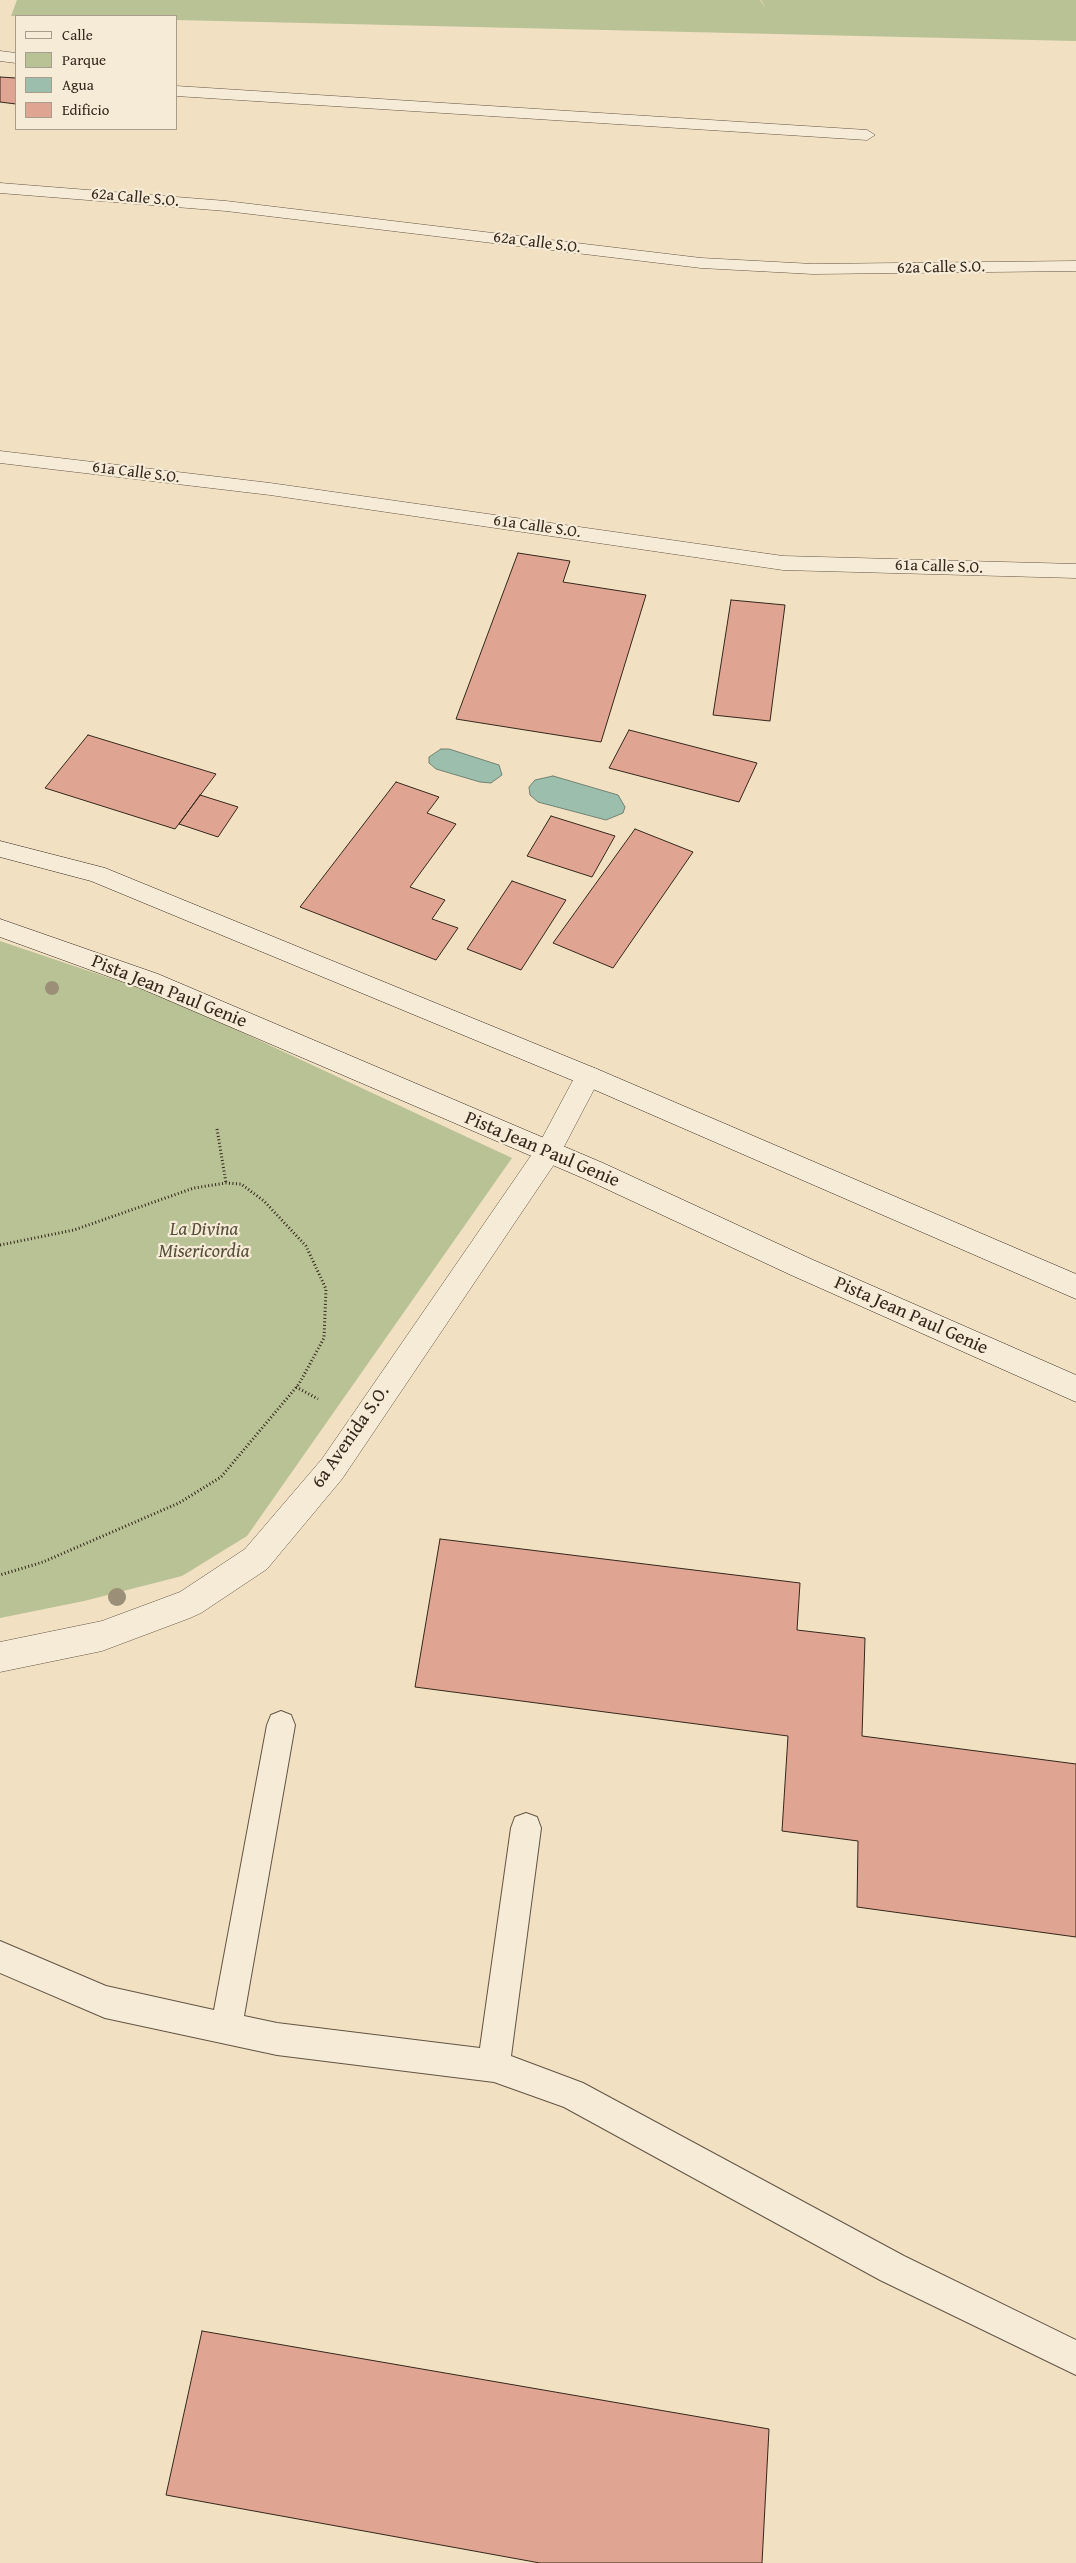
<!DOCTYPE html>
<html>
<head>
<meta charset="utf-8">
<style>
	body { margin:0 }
	#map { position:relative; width:1076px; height:2563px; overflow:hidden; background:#f1e0c1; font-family:"Gentium Book Plus",serif }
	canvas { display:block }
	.legend { position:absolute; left:15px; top:15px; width:162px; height:115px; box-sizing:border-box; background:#f6ebd7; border:1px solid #a89d8c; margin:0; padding:6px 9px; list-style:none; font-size:15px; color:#34271c }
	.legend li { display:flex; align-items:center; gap:10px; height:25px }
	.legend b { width:25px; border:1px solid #a89d8c }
</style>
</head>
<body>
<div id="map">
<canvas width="1076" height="2563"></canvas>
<ul class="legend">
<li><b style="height:6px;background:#f6ebd7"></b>Calle</li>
<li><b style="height:14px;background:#b8c294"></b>Parque</li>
<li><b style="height:14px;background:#9cbead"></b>Agua</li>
<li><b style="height:14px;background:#e0a592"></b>Edificio</li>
</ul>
</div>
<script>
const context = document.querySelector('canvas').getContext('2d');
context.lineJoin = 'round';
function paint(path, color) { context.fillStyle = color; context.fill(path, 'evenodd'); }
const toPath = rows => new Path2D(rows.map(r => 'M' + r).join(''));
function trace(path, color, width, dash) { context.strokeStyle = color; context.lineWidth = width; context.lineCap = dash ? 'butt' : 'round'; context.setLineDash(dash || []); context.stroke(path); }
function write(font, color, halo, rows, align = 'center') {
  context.font = font + ' "Gentium Book Plus",serif'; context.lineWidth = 4.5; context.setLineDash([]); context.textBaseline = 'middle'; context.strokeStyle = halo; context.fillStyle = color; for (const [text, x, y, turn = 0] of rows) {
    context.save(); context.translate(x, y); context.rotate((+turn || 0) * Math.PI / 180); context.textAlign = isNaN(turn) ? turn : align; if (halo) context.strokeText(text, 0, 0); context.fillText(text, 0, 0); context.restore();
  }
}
const green = toPath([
	[17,0,760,0,766,8,761,0,1076,0,1076,41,176,20,176,16,11,16],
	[0,941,166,997,512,1158,247,1536,182,1576,84,1601,0,1618]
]);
const water = toPath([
	[441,749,449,749,499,765,502,775,491,783,480,782,436,769,429,763,429,757,441,749],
	[553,776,618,795,625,807,623,813,606,820,538,802,530,795,529,787,535,780,553,776]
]);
const building = toPath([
	[0,77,16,78,16,104,0,102,0,77],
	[518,553,570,561,563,582,646,595,601,742,456,719,518,553],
	[731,600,785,605,770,721,713,715,731,600],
	[629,730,757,763,739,802,609,768,629,730],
	[88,735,216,774,175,829,45,788,88,735],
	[396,782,439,797,427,813,456,824,410,887,445,900,432,919,458,928,436,960,300,907,396,782],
	[200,795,238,807,218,837,179,824,200,795],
	[551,816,615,836,592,877,527,856,551,816],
	[635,829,693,852,613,968,553,943,635,829],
	[512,881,566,900,521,970,467,949,512,881],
	[440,1539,800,1583,797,1630,865,1638,862,1736,1076,1764,1076,1937,857,1907,858,1841,782,1831,788,1736,415,1687,440,1539],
	[202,2331,769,2429,762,2563,540,2563,166,2495,202,2331]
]);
const path = toPath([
	[217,1129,226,1183],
	[0,1245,74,1230,194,1188,226,1183,241,1184,264,1201,306,1246,326,1289,324,1338,299,1384,221,1477,179,1503,43,1562,0,1575],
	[296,1387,318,1399]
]);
const lane = toPath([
	[281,1711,291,1715,295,1725,244,2016,277,2023,480,2048,511,1828,515,1817,526,1813,537,1817,541,1828,511,2056,583,2083,904,2256,1076,2340,1076,2375,880,2280,564,2107,494,2082,277,2055,105,2018,0,1973,0,1941,106,1986,214,2010,267,1725,271,1715,281,1711]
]);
const street = toPath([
	[0,51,16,53,16,63,0,61,0,51],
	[176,86,867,130,875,135,867,140,176,96,176,86],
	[0,183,226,201,701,258,813,264,1076,261,1076,271,813,274,701,268,226,211,0,193,0,183],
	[0,451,270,483,783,556,1076,564,1076,578,783,570,270,495,0,463,0,451],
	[588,1066,597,1069,601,1076,557,1160,342,1479,267,1569,201,1613,190,1618,102,1651,0,1672,0,1642,102,1621,180,1592,245,1549,322,1459,539,1144,579,1069,588,1066]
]);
const secondary = toPath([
	[0,841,105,868,597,1069,1076,1274,1076,1299,579,1083,91,881,0,857,0,841],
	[0,919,158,974,603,1163,811,1259,1076,1375,1076,1402,791,1275,585,1179,140,988,0,937,0,919]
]);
const trees = [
	[52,988,7],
	[117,1597,9]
];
const farStreetnames = [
	["62a Calle S.O.",135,198,5],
	["62a Calle S.O.",537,243,7],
	["62a Calle S.O.",941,268,-1],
	["61a Calle S.O.",136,473,7],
	["61a Calle S.O.",537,527,8],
	["61a Calle S.O.",939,567,2]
];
const streetNames = [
	["Pista Jean Paul Genie",169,992,22],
	["Pista Jean Paul Genie",542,1150,23],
	["Pista Jean Paul Genie",911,1316,24],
	["6a Avenida S.O.",351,1437,-55]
];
const parkNames = [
	["La Divina",204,1230],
	["Misericordia",204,1252]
];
paint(green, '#b8c294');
paint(water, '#9cbead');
trace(water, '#728273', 1);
paint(building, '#e0a592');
trace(building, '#34271c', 1);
trace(lane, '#635545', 2);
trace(street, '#635545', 1);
trace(secondary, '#34271c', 1);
trace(path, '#34271c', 3, [1, 2.5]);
paint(lane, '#f6ebd7');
paint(street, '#f6ebd7');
paint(secondary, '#f6ebd7');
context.fillStyle = '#9b9077';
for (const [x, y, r] of trees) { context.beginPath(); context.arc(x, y, r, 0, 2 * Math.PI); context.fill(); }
write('16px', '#34271c', '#f6ebd7', farStreetnames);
write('19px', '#34271c', '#f6ebd7', streetNames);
write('italic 19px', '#554e3a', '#f6ebd7', parkNames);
</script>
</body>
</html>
